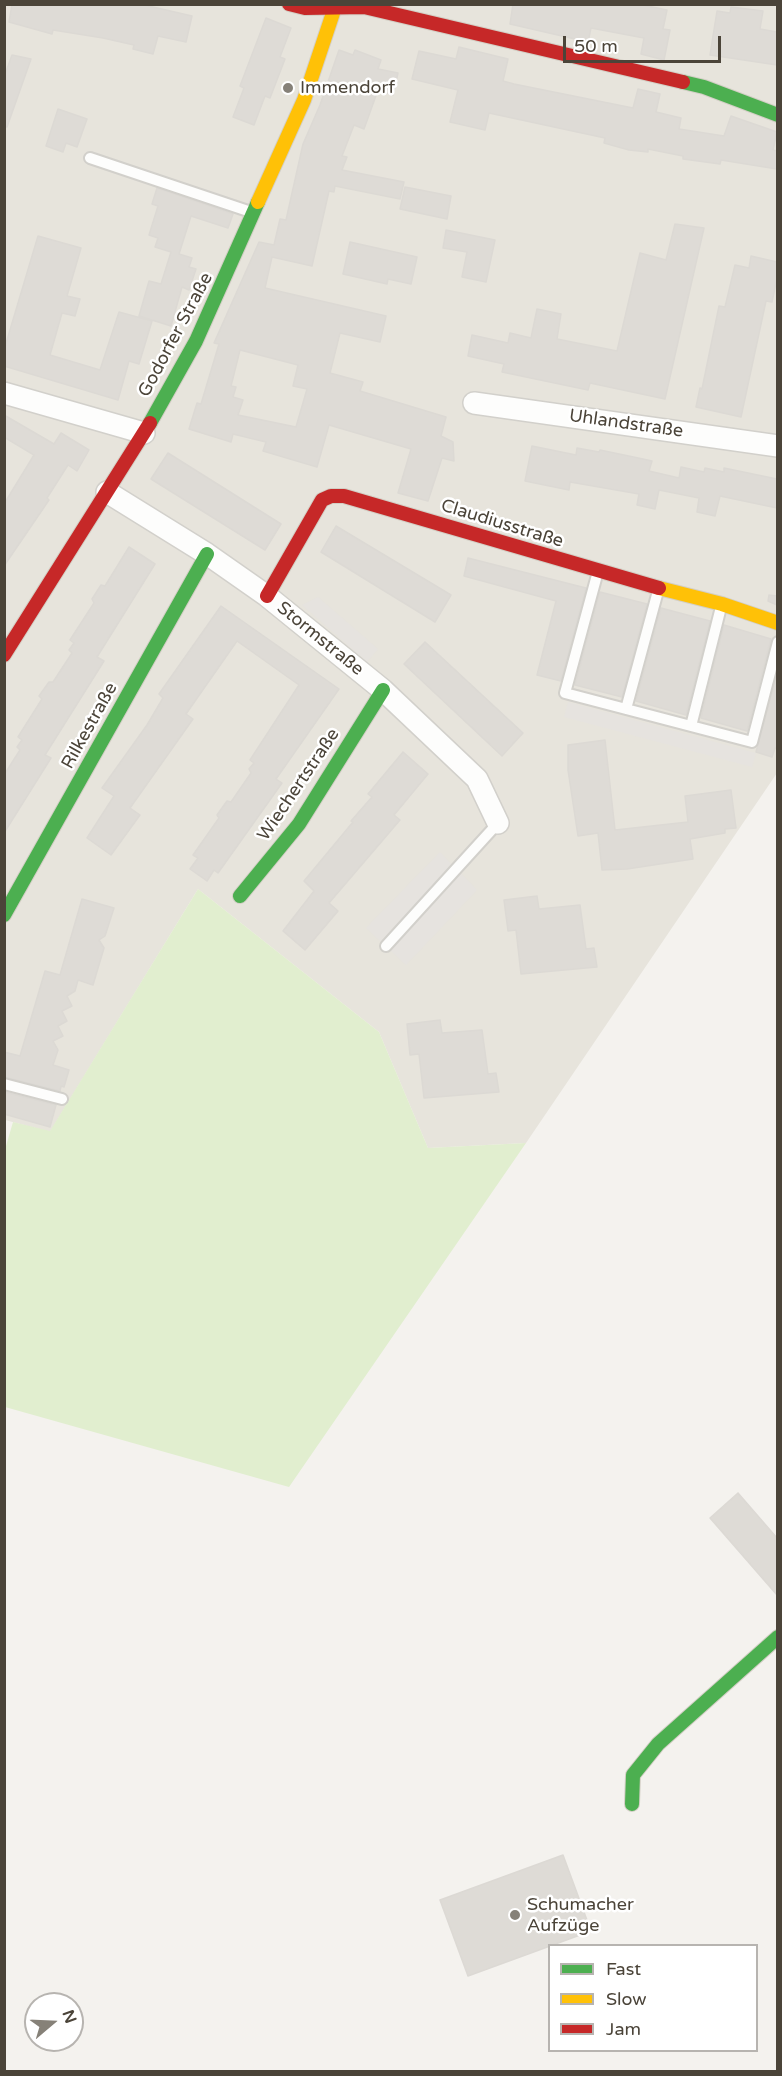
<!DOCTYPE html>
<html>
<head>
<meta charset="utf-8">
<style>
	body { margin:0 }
	#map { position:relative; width:782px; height:2076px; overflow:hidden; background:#f4f2ee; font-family:"Varela Round",sans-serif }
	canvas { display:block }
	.frame { position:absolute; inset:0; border:6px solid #4b4439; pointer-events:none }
	.legend { position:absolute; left:548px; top:1944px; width:210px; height:108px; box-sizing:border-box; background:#fff; border:2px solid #b7b4b0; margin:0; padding:8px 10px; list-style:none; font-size:18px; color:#4b4439 }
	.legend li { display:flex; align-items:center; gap:12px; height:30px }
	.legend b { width:30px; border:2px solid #b7b4b0 }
	.north { position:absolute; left:24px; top:1992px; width:60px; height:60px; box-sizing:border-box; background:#fff; border:2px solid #b7b4b0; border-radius:50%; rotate:71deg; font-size:16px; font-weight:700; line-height:24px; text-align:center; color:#4b4439 }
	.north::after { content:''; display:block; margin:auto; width:21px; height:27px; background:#868178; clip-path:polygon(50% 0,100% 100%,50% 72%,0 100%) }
	.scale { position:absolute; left:563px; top:36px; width:158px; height:27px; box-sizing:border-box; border:3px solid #4b4439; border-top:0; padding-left:8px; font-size:18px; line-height:21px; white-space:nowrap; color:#4b4439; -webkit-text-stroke:4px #fff; paint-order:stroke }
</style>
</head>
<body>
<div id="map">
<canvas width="782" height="2076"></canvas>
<div class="frame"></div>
<ul class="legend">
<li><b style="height:8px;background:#4caf50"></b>Fast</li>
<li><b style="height:8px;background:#ffc107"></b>Slow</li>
<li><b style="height:8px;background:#c62828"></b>Jam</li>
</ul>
<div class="north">N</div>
<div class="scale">50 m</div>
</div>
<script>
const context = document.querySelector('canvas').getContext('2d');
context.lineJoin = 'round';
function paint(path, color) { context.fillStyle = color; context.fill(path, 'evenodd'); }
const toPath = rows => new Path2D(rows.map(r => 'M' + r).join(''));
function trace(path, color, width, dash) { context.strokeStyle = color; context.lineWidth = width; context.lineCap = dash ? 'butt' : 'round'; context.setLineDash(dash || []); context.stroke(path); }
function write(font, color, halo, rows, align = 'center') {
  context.font = font + ' "Varela Round",sans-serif'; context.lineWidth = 5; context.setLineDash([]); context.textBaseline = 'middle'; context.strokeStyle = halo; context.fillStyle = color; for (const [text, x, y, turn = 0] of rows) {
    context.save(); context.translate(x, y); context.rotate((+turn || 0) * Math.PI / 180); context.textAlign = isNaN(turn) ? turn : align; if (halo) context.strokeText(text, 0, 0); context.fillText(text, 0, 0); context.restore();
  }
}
const residential = toPath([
	[4,5,777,5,777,773,526,1143,428,1148,379,1032,198,889,50,1132,5,1120]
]);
const green = toPath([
	[198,889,379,1032,428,1148,526,1143,289,1487,5,1407,4,1153,13,1122,50,1131]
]);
const parking = toPath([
	[318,597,378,649,367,662,302,605],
	[568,702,756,753,752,767,564,717],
	[440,852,477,890,406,965,366,928]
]);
const building = toPath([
	[12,4,140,4,192,16,186,42,158,36,153,54,133,49,134,45,103,38,53,30,52,34,9,22,12,4],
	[513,4,638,4,667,10,663,29,670,30,664,60,641,54,644,38,591,28,588,42,510,24,513,4],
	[731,7,763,11,760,29,777,32,777,65,710,55,717,11,730,13,731,7],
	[266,18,291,28,280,57,285,59,270,98,265,96,254,125,233,117,244,88,240,86,266,18],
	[459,47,508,59,503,81,514,84,633,108,638,89,660,94,656,112,681,118,679,129,724,136,731,116,777,132,773,150,777,151,777,169,721,160,720,164,683,159,683,156,648,149,648,152,629,150,604,143,605,138,489,113,485,130,450,122,458,90,412,79,419,51,456,59,459,47],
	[339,50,353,55,355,50,381,60,378,69,398,73,393,95,378,90,364,129,354,125,342,156,347,157,342,170,404,182,400,199,335,186,334,192,329,191,312,266,272,257,265,288,386,316,380,342,340,333,330,373,363,382,360,391,446,417,441,436,453,442,454,461,442,458,428,501,398,493,411,449,329,425,317,467,263,451,266,442,233,434,231,442,189,429,197,403,201,404,219,344,214,343,259,242,274,245,280,219,286,220,303,144,320,105,339,50],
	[240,350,298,365,293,386,307,389,296,427,238,415,243,400,233,397,236,387,231,386,240,350],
	[12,55,31,59,7,127,4,127,4,77,12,55],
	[58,109,87,119,77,147,66,143,63,152,46,146,58,109],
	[405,187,451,196,447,219,400,209,405,187],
	[157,188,233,214,228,228,191,216,179,254,192,258,189,267,196,269,189,290,182,287,171,326,139,316,149,281,161,284,171,252,155,247,158,238,149,235,158,206,152,204,157,188],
	[675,224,704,228,665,399,590,383,588,390,502,372,504,364,468,356,472,335,508,343,510,333,531,338,537,309,561,314,557,339,617,351,640,253,666,260,675,224],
	[446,230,495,240,486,282,462,277,467,252,443,248,446,230],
	[38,236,81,248,67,296,80,299,75,316,62,313,50,355,100,370,119,312,152,321,139,364,129,361,118,400,4,366,4,350,38,236],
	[350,242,417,257,411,284,388,279,387,284,343,274,350,242],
	[751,256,777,262,777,278,772,302,766,301,741,417,696,407,700,388,702,389,719,306,725,307,735,265,749,268,751,256],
	[4,415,54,444,61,433,89,450,77,471,68,465,47,498,49,500,4,566,4,504,34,455,4,437,4,415],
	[532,446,576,455,577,448,599,452,600,450,643,459,652,461,649,471,679,478,681,467,704,472,705,468,724,472,724,468,777,479,777,508,720,496,715,516,697,512,699,498,659,490,655,509,637,505,639,494,570,482,569,490,525,481,532,446],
	[168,453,281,524,265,550,151,479,168,453],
	[336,526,451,595,435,622,321,552,336,526],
	[129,547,155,564,97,657,104,661,45,755,51,758,4,833,4,775,20,750,17,747,22,740,18,737,42,699,39,696,49,682,53,682,72,653,69,650,74,643,70,640,94,603,92,599,101,585,105,586,129,547],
	[468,558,586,588,561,681,537,675,556,601,464,576,468,558],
	[600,592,647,604,622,697,575,685,600,592],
	[769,595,777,596,777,605,768,601,769,595],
	[221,606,339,689,276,779,282,783,218,873,214,870,207,881,190,869,198,858,193,855,219,818,217,815,227,801,231,802,251,773,249,769,254,763,250,760,299,685,237,641,186,714,193,719,130,808,140,815,111,855,87,838,114,796,102,788,147,725,163,698,159,694,221,606],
	[661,608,710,621,686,715,636,701,661,608],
	[724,625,771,639,747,731,701,718,724,625],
	[425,642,523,733,502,756,404,664,425,642],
	[777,674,777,749,775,748,772,757,756,752,777,674],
	[605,740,615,830,688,822,685,796,731,790,736,828,725,829,725,833,690,839,693,859,627,869,602,870,598,833,578,836,568,770,568,745,605,740],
	[403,752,428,774,394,815,400,820,329,903,338,911,305,950,283,931,314,891,304,881,353,822,351,821,372,797,368,794,403,752],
	[537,896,539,909,580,905,586,949,594,948,597,967,521,974,516,930,508,931,504,900,537,896],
	[82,899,114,908,105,936,99,940,104,948,93,985,78,980,75,991,67,996,72,1006,62,1011,67,1021,58,1026,63,1036,53,1041,58,1050,53,1065,69,1070,64,1087,61,1086,60,1091,4,1077,4,1052,20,1056,45,971,60,975,82,899],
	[440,1020,442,1033,482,1030,488,1074,496,1073,499,1092,424,1098,419,1054,410,1055,407,1024,440,1020],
	[4,1092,56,1105,50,1127,4,1114,4,1092],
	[738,1493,777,1538,777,1595,710,1518,738,1493],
	[563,1855,591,1931,468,1976,440,1900,563,1855]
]);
const lane = toPath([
	[90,158,251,212],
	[597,575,565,693,752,742,778,642],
	[626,709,658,591],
	[691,726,721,607],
	[386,946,498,823],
	[4,1084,62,1099]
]);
const street = toPath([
	[4,393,144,433],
	[474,403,778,446],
	[107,492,207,554,267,596,383,690,477,779,498,823]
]);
const fast = toPath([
	[683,82,704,87,778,115],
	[150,423,196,341,258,202],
	[240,896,299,824,383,690],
	[4,915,207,554],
	[632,1804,633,1775,658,1744,778,1637]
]);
const slow = toPath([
	[258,202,304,100,336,4],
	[659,588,722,604,778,623]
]);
const jam = toPath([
	[289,4,305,8,364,7,683,82],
	[267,596,322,500,331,496,344,496,659,588],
	[4,655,150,423]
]);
const markers = [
	[288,88,6,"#868178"],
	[515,1915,6,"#868178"]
];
const poiNames = [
	["Immendorf",300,88],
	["Schumacher",527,1905],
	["Aufzüge",527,1926]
];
const streetNames = [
	["Godorfer Straße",176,335,-62],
	["Uhlandstraße",626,424,8],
	["Claudiusstraße",502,524,17],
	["Stormstraße",320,639,39],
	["Rilkestraße",90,726,-61],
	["Wiechertstraße",299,785,-56]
];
paint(residential, '#e7e4dc');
paint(green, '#e1eecf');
paint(parking, '#e6e3df');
paint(building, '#dedbd6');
trace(building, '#dcd9d4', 1.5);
trace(lane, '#d2d0cb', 14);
trace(street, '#d2d0cb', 24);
trace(fast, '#d3cfc5', 16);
trace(slow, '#d3cfc5', 16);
trace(jam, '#d3cfc5', 16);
trace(lane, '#fdfdfc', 10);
trace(street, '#fdfdfc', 21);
trace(fast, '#4caf50', 14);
trace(slow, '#ffc107', 14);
trace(jam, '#c62828', 14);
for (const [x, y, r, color] of markers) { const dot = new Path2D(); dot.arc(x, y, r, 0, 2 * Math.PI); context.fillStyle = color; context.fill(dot); trace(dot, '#fff', 2); }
write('18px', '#4b4439', '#fff', poiNames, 'left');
write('18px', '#4b4439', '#fff', streetNames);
</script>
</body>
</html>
